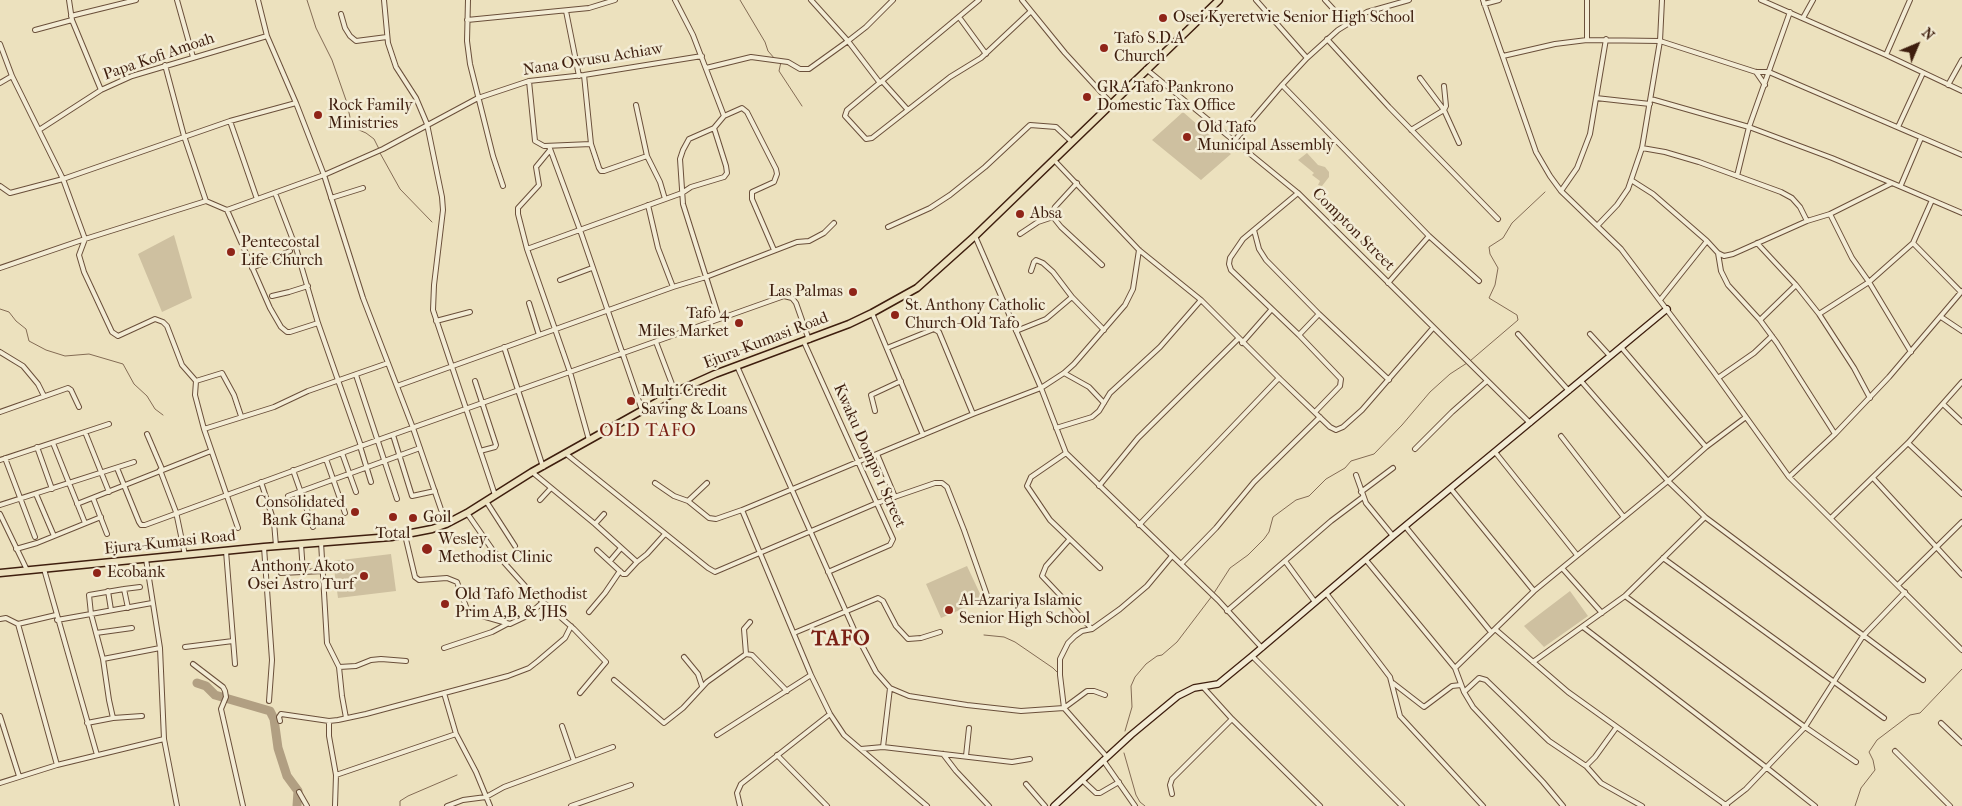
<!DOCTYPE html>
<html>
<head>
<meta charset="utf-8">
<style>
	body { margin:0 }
	#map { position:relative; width:1962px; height:806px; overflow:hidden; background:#ece1be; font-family:"IM FELL French Canon",serif }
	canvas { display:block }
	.north { position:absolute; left:1892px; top:20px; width:50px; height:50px; -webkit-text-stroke:4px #f3ecd5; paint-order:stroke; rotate:45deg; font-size:14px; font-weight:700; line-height:20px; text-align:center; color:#3e1e0e }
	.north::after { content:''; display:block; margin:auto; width:18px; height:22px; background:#3e1e0e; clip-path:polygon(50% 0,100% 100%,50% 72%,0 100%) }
</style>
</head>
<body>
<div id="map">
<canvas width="1962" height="806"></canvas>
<div class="north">N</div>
</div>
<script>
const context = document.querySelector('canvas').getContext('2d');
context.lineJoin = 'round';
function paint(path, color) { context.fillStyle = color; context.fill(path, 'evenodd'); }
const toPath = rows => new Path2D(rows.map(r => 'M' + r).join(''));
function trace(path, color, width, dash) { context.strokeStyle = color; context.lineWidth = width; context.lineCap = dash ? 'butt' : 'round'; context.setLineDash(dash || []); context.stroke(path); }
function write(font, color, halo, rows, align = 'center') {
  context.font = font + ' "IM FELL French Canon",serif'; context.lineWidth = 5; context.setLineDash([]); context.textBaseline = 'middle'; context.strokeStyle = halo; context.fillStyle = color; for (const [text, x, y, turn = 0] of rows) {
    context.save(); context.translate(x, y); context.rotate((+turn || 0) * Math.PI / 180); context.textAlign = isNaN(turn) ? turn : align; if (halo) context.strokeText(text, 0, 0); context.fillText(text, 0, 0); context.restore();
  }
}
const green = toPath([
	[1183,112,1231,154,1201,180,1152,140],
	[1307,153,1318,165,1325,167,1329,172,1329,177,1322,186,1318,185,1320,181,1312,175,1314,173,1298,160],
	[174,235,192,298,162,312,138,254],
	[391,554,396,591,338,598,333,561],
	[967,566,983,600,941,618,926,584],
	[1570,591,1588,616,1544,647,1524,626]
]);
const stream = toPath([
	[307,0,316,28,332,60,347,103,352,127,366,133,374,139,379,149],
	[740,0,765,42,768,51,775,59],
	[781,62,779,71,802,106],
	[380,153,400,189,432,222],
	[0,309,9,312,16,321,26,329,29,341,46,350,65,356,89,354,123,364,134,384,147,396,155,409,163,415],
	[1470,361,1518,320,1517,315,1489,298,1495,285,1498,268,1490,254,1489,247,1503,238,1512,223,1545,192],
	[1214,593,1230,568,1248,555,1264,539,1269,532,1273,517,1296,500,1309,496,1326,479,1345,468,1351,461,1374,454,1402,425,1430,392,1450,374,1467,363],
	[984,635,1004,637,1015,642,1053,668,1058,673],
	[1125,731,1132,707,1131,686,1135,677,1146,664,1157,656,1162,655,1177,642,1212,596],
	[1124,753,1136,795,1140,802,1145,806],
	[400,806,400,801,408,796,457,775],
	[1855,806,1861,788,1875,770,1873,760,1869,752,1877,740,1910,715,1920,713,1962,669]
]);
const river = toPath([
	[197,683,206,686,215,695,270,711,274,719,278,748,287,776,298,791,297,806]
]);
const street = toPath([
	[69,0,72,20,101,90],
	[177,0,193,57],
	[258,0,267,36,296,103,324,175,363,298,413,428,446,524],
	[384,0,388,43,396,67,416,98,427,124,442,197,443,210,434,285,433,310,495,495],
	[468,0,467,41,470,64,493,156,503,186],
	[675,0,693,35,724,116],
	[811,0,848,41,866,27,893,0],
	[979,0,847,110,845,116,866,139,872,138,950,77,981,58,1030,12],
	[1022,0,1065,53,1111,103],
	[1256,0,1307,58],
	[1325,0,1347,24],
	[1483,0,1536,152,1550,176,1561,191,1621,249,1713,371,1789,477,1962,650],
	[1587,0,1587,40],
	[1761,0,1886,55,1962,91],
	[1484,4,1499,0],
	[566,11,579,76],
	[341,14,345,28,350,36,356,41,387,37],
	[71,16,136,0],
	[959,17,986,54],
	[1803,18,1813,0],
	[467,20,589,8,615,0],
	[35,30,72,20],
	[1327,39,1389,107,1498,219],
	[0,44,12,76,63,179,85,239,79,255,84,272,112,332,118,336,155,319,163,322,167,326,182,365,196,381,195,395,204,429,238,528],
	[1886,55,1910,0],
	[1503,56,1555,44,1587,40,1660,41,1756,72,1769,72,1962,155],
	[165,65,184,136,206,201],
	[706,68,751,57,788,62,800,69,809,69,848,41,880,83],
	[1146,69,1298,193,1530,423],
	[1756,72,1765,85],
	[584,75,591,144,599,168,601,171,604,171,647,156],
	[1420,78,1444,110,1459,143],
	[529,81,535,141,544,146,591,144],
	[882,81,907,109],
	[0,83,12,76],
	[1282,85,1429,236,1479,281],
	[1948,85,1962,60],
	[1596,98,1650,104],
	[1651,99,1749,127,1832,158,1892,183],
	[636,105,647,156,660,182,665,199],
	[230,121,257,199],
	[1898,127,1923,73],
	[39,130,101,90,132,76,267,36],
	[1411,130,1444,110,1446,106,1444,86],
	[1235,140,1282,85,1307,58,1338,30,1367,12,1409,0],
	[549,146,580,230,642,410],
	[1642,148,1665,152,1699,162,1781,192,1792,198,1800,207,1807,221],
	[550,150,536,167,539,185,518,208,518,214,527,249,570,372,589,440],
	[1054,160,1139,250,1201,300,1279,378,1330,427,1336,430,1343,427,1362,410,1433,328],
	[1737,176,1749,127,1790,12],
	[1631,180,1653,194,1707,241,1718,253,1724,256,1733,254,1807,221,1830,214,1892,183,1962,213],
	[1077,183,1055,207,1053,211,1053,217,1061,227,1102,265],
	[1901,185,1921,138],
	[0,186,10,193,63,179,230,121,296,103],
	[1561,191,1577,168,1590,134,1606,39],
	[275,193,296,248,318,323,361,446],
	[1298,193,1243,239,1230,258,1229,264,1231,270,1299,335,1341,379,1340,386,1315,412],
	[331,198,363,188],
	[648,205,658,248,673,287],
	[227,210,270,308,281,327,287,332,290,332,318,323],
	[1830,214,1852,258,1869,282,1911,352],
	[1598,225,1617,205,1628,189,1642,148,1660,41,1662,0],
	[888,227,930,208,950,195,985,167,1030,125,1056,127,1072,142],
	[1254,230,1259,249,1266,260,1319,314,1389,380],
	[1020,234,1038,222,1053,217],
	[975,236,1041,388,1066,453,1218,600,1262,648],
	[1757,243,1796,285,1819,314,1854,368,1870,398],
	[1913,243,1961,292],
	[527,249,682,193,691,187,724,177,727,173,726,166,714,128],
	[1718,253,1721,271,1728,285,1760,320,1777,343,1835,434],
	[0,268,85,239,206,201,227,210,324,175,383,149,478,98,529,81,584,75,702,56],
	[252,268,290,251],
	[1031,271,1034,262,1036,260,1043,263,1053,272,1072,297],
	[560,280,592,268],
	[1388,283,1429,236],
	[272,296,289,292,308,286],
	[1660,300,1707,241],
	[529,303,539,335],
	[872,313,923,435],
	[1819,314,1869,282,1913,243,1932,200],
	[1941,317,1962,331],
	[719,318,683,204,680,159,683,150,689,139,714,128,724,116,742,108,747,112,776,169,777,174,774,182,752,192,752,199,774,250],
	[1760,320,1796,285],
	[436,321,470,312],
	[1016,331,1046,319,1072,297,1104,330],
	[1518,334,1569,391],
	[1590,334,1610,356],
	[1299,335,1319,314],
	[656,342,675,392],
	[804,342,893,539,890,545,828,572],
	[1242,343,1271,310],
	[504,347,543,467],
	[1621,347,1706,447],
	[887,348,934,329,939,332,973,414],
	[0,352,23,366,38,384,44,396],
	[737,366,856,634,876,672,890,688,909,696,967,705,1021,711,1064,708,1087,691,1094,691,1105,695],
	[1064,373,1089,387,1104,403],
	[356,375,397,499],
	[1718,378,1754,353,1772,336],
	[196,381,222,373,234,395,241,416],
	[475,381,496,445,495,447,480,451],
	[1581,381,1668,481,1705,517,1923,680],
	[397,386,673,287,706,277,797,242,809,241,824,233,834,223],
	[1943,404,1962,422],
	[875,411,871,395,901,381],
	[0,412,68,388,71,390,79,407],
	[1056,428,1092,417,1099,411,1110,393,1160,347,1201,300],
	[204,429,274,407,308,391,388,363],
	[85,432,109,492],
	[147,434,162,469],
	[393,435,412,496,435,491],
	[1561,436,1623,516],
	[53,443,85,523],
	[1908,443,1962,494],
	[360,446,371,482],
	[37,447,52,489],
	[1415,449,1452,412,1487,381],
	[1495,452,1577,555],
	[342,453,356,492],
	[565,453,708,568,715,572,877,503,935,483,942,483,947,487,964,530,988,598],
	[1066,453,1031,477,1027,486,1050,520,1100,568],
	[877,454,895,497],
	[5,458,35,537],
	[326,459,345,513],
	[0,460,109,424],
	[117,468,139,522,141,525,145,525,361,446,784,296,792,298,796,303,809,340],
	[160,470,176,512,185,555],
	[293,470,313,527],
	[532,472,595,524],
	[1356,475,1366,503,1393,536],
	[1789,477,1835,434,1889,377,1962,291],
	[1873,478,1962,575],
	[261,482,274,522,276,546],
	[655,483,674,496,688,501],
	[707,483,688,501,709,518,716,519,742,510,973,414,1041,388,1064,373,1074,364,1125,305,1133,289,1139,250],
	[1099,486,1138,438,1238,339],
	[1451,489,1534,591],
	[1361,492,1393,468],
	[36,494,54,536],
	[288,496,420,448],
	[93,498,107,534],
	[540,500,551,488],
	[486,501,515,546],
	[77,504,211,451],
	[0,505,134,462],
	[742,510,811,675,830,714,844,735,927,806],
	[467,513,492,549,526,587,574,629,606,662,580,693],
	[0,514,27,570],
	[604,514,595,524,637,562,647,554,665,534],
	[1831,518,1908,443,1962,382],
	[1139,525,1279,378],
	[1405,526,1491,632],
	[405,535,415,577,419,580,447,578,457,582,468,612,510,624,527,616,543,602],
	[1069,540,1046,566,1042,576,1092,629],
	[321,542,327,643,339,667,342,696,346,718],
	[301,544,303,572],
	[264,547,272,660,269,701],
	[16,549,37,543,101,517],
	[597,550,623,574,626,574,637,562],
	[226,551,235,664],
	[1663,558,1884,718],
	[146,559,160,648,164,739,177,806],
	[1366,560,1455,668,1464,692,1473,707,1543,782,1563,806],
	[610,561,621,548],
	[1285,561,1315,602],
	[1181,564,1216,528,1254,482,1320,417],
	[1562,568,1602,613],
	[44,569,97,755],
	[281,573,323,571],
	[1898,585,1962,522],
	[124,589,89,595,91,614,152,603],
	[108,591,111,610],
	[1326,593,1390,677,1400,716,1483,806],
	[1625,596,1805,727,1856,762],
	[128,608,124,589,140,587],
	[1227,611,1331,521,1363,497],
	[589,612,605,593,620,571],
	[0,619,6,618,18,624,56,615],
	[57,620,91,614,103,659,160,648],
	[18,624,57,765],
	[1583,627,1767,768,1815,806],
	[1495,629,1568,692,1727,806],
	[96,633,132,628],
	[794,633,878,598,883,601,896,626,908,639,921,638,940,632],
	[185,647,233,641],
	[444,648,492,632,507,624],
	[746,654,744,629,750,622],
	[1252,656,1402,806],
	[684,657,698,674,702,686],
	[103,659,109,700,113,718],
	[1533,662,1625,596,1705,517],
	[193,664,223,687,225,691,226,697,221,709,243,806],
	[339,667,356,666,371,660,381,659,406,661],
	[1455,668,1534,591,1668,481,1706,447,1746,417],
	[614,680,664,723,683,708,707,682,746,654,752,655,787,691],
	[1393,683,1424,707,1452,686,1461,685],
	[1203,687,1232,719,1320,806],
	[1464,692,1479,678,1486,680,1549,741,1586,766],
	[444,693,456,734,476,772,490,806],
	[0,716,19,776],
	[280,721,279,717,281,714,329,721,338,720,366,714,508,676,529,668,538,661,565,638,571,626],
	[329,721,329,736,336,775,335,806],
	[87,723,113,718,142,716],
	[1941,723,1962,743],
	[562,726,574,761],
	[1616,728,1595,757,1586,766,1601,783,1642,806],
	[717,735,811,675],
	[883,747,890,688],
	[861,749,883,747,1012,762,1030,759],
	[1895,751,1950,806],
	[943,754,956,771,989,806],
	[777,755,827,806],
	[966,756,969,728],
	[1107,757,1064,708,1060,675,1060,659,1068,643,1075,636,1082,631,1092,629,1120,609,1147,586,1172,556],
	[1103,760,1135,806],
	[336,775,456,734],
	[1082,780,1096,793,1100,793,1119,782],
	[0,783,57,765,164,739],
	[1026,784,1045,806],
	[299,792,307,806],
	[1172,794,1170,785,1172,779,1232,719],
	[447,806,463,800,486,797,504,787,613,747],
	[571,806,631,785],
	[740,806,737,793,741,784,830,714],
	[1724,806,1746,789,1805,727,1863,636,1905,592]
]);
const secondary = toPath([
	[1054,806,1131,735,1178,696,1194,688,1218,684,1252,656,1393,536,1667,309]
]);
const primary = toPath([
	[0,573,264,547,391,537,432,529,446,524,467,513,532,472,675,392,715,374,849,324,872,313,917,288,975,236,1219,0]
]);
const markers = [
	[1163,18,5,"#8f2418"],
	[1104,48,5,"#8f2418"],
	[1087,97,5,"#8f2418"],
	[318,115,5,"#8f2418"],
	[1187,137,5,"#8f2418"],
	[1020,214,5,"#8f2418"],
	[231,252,5,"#8f2418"],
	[853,292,5,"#8f2418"],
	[895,315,5,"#8f2418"],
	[739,323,5,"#8f2418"],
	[631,401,5,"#8f2418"],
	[355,512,5,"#8f2418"],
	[393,517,5,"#8f2418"],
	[413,518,5,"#8f2418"],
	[427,549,6,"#8f2418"],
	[97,573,5,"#8f2418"],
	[364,576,5,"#8f2418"],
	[445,604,5,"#8f2418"],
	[949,610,5,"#8f2418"]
];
const poiNames = [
	["Osei Kyeretwie Senior High School",1173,18],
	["Tafo S.D.A",1114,39],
	["Church",1114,57],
	["GRA Tafo Pankrono",1097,88],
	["Domestic Tax Office",1097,106],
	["Rock Family",328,106],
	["Ministries",328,124],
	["Old Tafo",1197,128],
	["Municipal Assembly",1197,146],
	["Absa",1030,214],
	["Pentecostal",241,243],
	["Life Church",241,261],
	["Las Palmas",843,292,"right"],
	["St. Anthony Catholic",905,306],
	["Church-Old Tafo",905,324],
	["Tafo 4",729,314,"right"],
	["Miles Market",729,332,"right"],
	["Multi Credit",641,392],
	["Saving & Loans",641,410],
	["Consolidated",345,503,"right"],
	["Bank Ghana",345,521,"right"],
	["Goil",423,518],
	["Total",393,534,"center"],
	["Wesley",438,540],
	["Methodist Clinic",438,558],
	["Anthony Akoto",354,567,"right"],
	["Osei Astro Turf",354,585,"right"],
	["Ecobank",107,573],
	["Old Tafo Methodist",455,595],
	["Prim A,B, & JHS",455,613],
	["Al-Azariya Islamic",959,601],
	["Senior High School",959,619]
];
const streetNames = [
	["Papa Kofi Amoah",159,57,-19],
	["Nana Owusu Achiaw",593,60,-9],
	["Compton Street",1353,230,45],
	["Ejura-Kumasi Road",766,341,-21],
	["Kwaku Dompo 1 Street",869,456,66],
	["Ejura-Kumasi Road",170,543,-6]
];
const neighbourhoodNames = [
	["OLD TAFO",648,432]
];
const districtNames = [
	["TAFO",841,640]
];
paint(green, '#cec0a0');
trace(stream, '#836b54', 1);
trace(river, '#b19f82', 9);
trace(street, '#6a4f3a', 6);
trace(secondary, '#3e1e0e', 8);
trace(primary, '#3e1e0e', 9);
trace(street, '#f3ecd5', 4);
trace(secondary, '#f3ecd5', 5.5);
trace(primary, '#ece1be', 6);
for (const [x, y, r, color] of markers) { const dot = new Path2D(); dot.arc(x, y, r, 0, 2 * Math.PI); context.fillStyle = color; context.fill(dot); trace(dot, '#f3ecd5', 2); }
write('16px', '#3e1e0e', '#f3ecd5', poiNames, 'left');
write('16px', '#3e1e0e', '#f3ecd5', streetNames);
context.letterSpacing = '1px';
write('18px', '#7a1f14', '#f3ecd5', neighbourhoodNames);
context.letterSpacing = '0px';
context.letterSpacing = '1px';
write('bold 21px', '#7a1f14', '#f3ecd5', districtNames);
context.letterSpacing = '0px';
</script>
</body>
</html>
